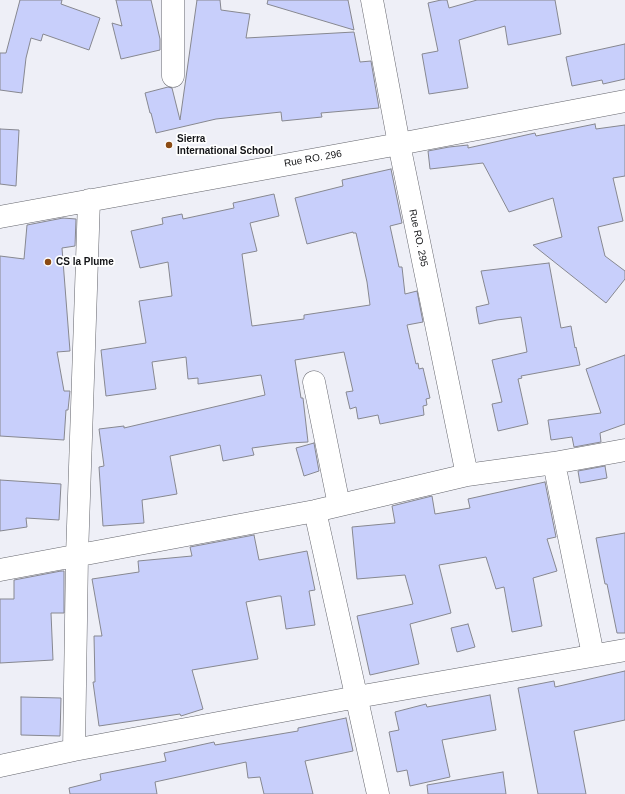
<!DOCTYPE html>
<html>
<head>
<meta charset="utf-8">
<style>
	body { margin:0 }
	canvas { display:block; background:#eeeff7 }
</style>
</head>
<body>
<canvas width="625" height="794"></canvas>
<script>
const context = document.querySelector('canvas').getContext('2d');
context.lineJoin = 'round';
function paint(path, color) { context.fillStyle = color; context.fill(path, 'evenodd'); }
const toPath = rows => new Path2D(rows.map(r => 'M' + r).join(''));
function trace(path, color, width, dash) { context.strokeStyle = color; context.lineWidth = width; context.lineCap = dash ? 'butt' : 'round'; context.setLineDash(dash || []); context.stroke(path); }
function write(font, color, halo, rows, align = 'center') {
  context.font = font + ' Arial,sans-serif'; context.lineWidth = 3.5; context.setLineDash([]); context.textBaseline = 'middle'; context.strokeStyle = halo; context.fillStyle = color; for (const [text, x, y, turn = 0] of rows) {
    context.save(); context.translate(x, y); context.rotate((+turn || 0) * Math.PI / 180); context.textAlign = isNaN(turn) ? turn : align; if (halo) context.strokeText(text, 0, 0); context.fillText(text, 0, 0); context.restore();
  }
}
const building = toPath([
	[20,0,62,0,61,4,100,18,89,50,43,34,41,41,31,38,26,58,22,93,0,90,0,53,6,53,20,0],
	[116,0,151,0,160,39,160,50,121,59,112,23,122,26,116,0],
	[197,0,220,0,221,10,250,14,246,38,354,32,360,62,371,61,379,108,321,113,322,117,282,121,281,112,216,119,156,133,151,113,150,113,145,93,168,87,172,88,180,120,197,0],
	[268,0,348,0,354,30,267,4,268,0],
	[441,0,447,0,449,8,477,0,555,0,561,34,508,45,505,26,459,40,468,88,429,94,422,54,438,51,428,3,441,0],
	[625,44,625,79,603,84,602,80,572,86,566,57,625,44],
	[595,124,596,129,625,125,625,176,613,178,623,221,598,227,605,256,625,271,625,279,606,303,533,245,562,237,553,198,509,212,483,163,430,169,428,151,449,147,468,145,468,148,535,133,536,136,595,124],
	[0,129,19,130,16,186,0,184,0,129],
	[391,169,402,223,390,226,399,267,402,267,405,294,417,291,423,322,407,325,416,364,418,363,419,369,423,368,430,398,426,399,427,405,423,406,424,415,380,424,378,415,358,419,356,407,350,409,346,392,353,391,344,352,295,360,301,398,303,398,308,442,289,443,252,448,254,455,223,461,220,445,170,456,177,494,142,500,144,523,103,526,99,467,104,466,99,429,124,426,124,428,265,395,261,375,198,384,198,378,188,379,186,357,152,362,156,389,106,396,101,350,146,343,139,301,172,296,168,262,140,268,131,231,163,224,162,218,182,214,183,219,234,208,233,203,274,194,279,216,250,223,257,251,242,254,252,326,304,319,304,315,370,305,367,282,356,233,353,233,353,232,307,244,295,198,343,186,342,180,391,169],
	[63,218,76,219,75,246,62,248,70,351,57,352,64,391,70,391,68,410,66,410,64,440,0,436,0,256,24,259,27,225,63,218],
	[549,263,561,328,571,326,575,348,576,347,580,365,521,376,522,378,518,379,528,424,498,431,492,404,502,402,492,360,527,352,521,317,497,320,479,324,476,307,489,304,481,271,549,263],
	[625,355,625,424,600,433,601,442,574,447,572,437,551,440,548,420,601,413,586,369,625,355],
	[314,443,319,471,304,476,296,448,314,443],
	[605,466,607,478,580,483,578,471,605,466],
	[0,480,61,484,59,520,26,518,27,527,0,531,0,480],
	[545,482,556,537,547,539,557,571,533,578,542,626,512,632,504,587,496,589,486,557,439,565,451,613,410,624,419,664,370,675,357,616,413,604,405,575,357,579,352,527,395,523,392,506,432,496,435,514,470,508,468,499,545,482],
	[625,533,625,633,617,633,607,584,605,584,596,538,625,533],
	[254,535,259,560,307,551,315,590,309,591,315,625,286,629,281,596,278,596,246,602,258,659,192,670,203,709,181,716,180,714,99,726,93,682,95,682,94,636,102,636,92,579,139,572,138,561,192,556,190,547,254,535],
	[61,571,64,571,64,613,51,613,53,660,0,663,0,599,14,599,14,580,61,571],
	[468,624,475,647,457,652,451,628,468,624],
	[625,671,625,720,574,731,586,794,538,794,518,688,554,681,555,687,625,671],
	[490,695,496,730,442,740,450,777,410,786,407,770,397,772,389,732,399,730,395,712,426,704,427,707,490,695],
	[21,697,61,698,60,736,21,735,21,697],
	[346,718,353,751,305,761,313,794,264,794,260,777,248,778,246,762,155,782,157,794,70,794,69,788,101,780,100,774,166,761,164,753,214,742,215,745,298,731,298,728,346,718],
	[503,772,506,794,428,794,427,785,503,772]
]);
const minor = toPath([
	[173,0,173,76],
	[372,0,399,144,467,475],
	[0,217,399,144,625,101],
	[314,382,339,505],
	[554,463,593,655],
	[315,511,378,794],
	[0,570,315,511,467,475,554,463,625,450],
	[74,750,77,556,89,200],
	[0,766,74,750,357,697,625,650]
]);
const markers = [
	[169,145,4,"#8b4b14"],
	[48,262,4,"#8b4b14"]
];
const poiNames = [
	["Sierra",177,139],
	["International School",177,151],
	["CS la Plume",56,262]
];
const streetNames = [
	["Rue RO. 296",313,159,-10],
	["Rue RO. 295",418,238,78]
];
paint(building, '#c8cffb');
trace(building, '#878890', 1);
trace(minor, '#65666d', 23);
trace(minor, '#fff', 22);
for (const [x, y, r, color] of markers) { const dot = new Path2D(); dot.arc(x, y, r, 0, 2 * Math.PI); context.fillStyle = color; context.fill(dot); trace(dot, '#fff', 1.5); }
write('bold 10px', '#131417', '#fff', poiNames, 'left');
write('10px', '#131417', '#fff', streetNames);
</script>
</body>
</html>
